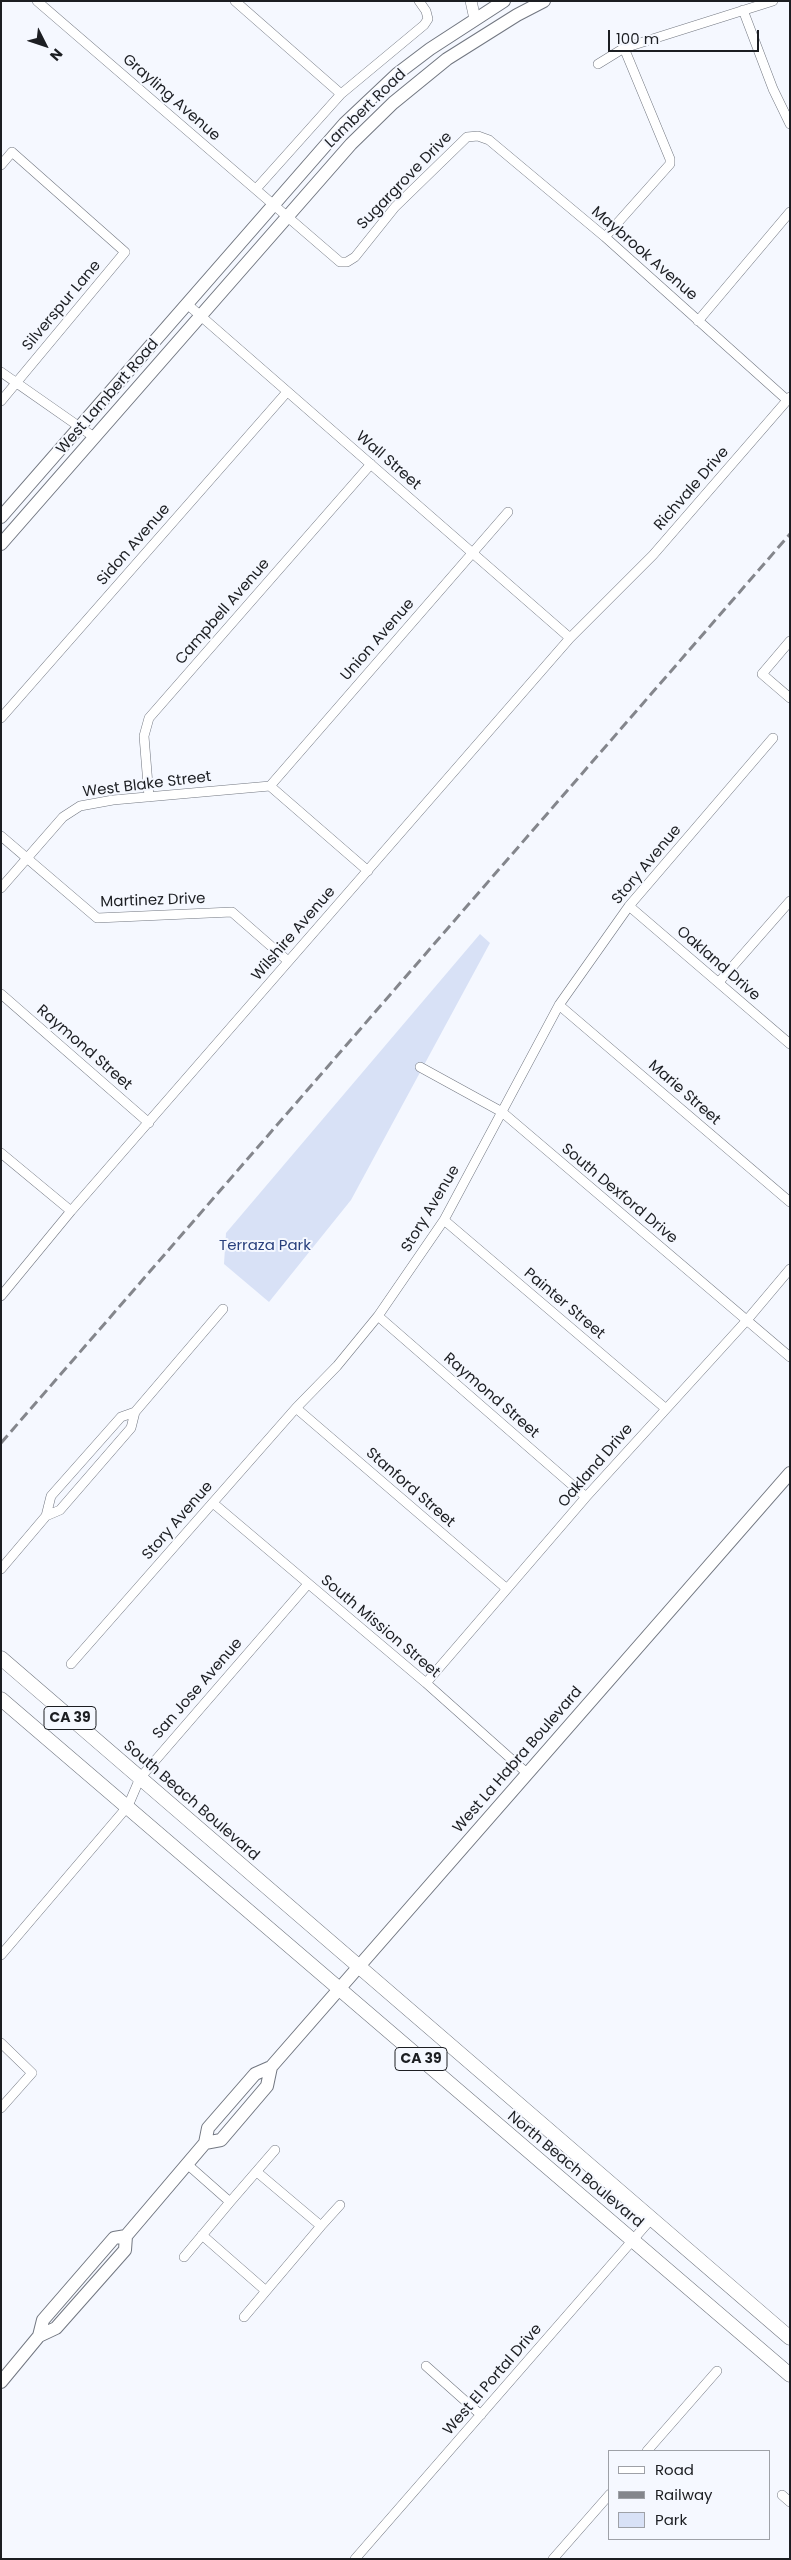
<!DOCTYPE html>
<html>
<head>
<meta charset="utf-8">
<style>
	body { margin:0 }
	#map { position:relative; width:791px; height:2560px; overflow:hidden; background:#f5f8ff; font-family:Poppins,sans-serif }
	canvas { display:block }
	.frame { position:absolute; inset:0; border:2px solid #1c1e22; pointer-events:none }
	.legend { position:absolute; left:608px; top:2450px; width:162px; height:90px; box-sizing:border-box; background:#f5f8ff; border:1px solid #9ea1a7; margin:0; padding:6px 9px; list-style:none; font-size:15px; color:#1c1e22 }
	.legend li { display:flex; align-items:center; gap:10px; height:25px }
	.legend b { width:25px; border:1px solid #9ea1a7 }
	.north { position:absolute; left:20px; top:20px; width:50px; height:50px; -webkit-text-stroke:4px #f5f8ff; paint-order:stroke; rotate:131deg; font-size:14px; font-weight:700; line-height:20px; text-align:center; color:#1c1e22 }
	.north::after { content:''; display:block; margin:auto; width:18px; height:22px; background:#1c1e22; clip-path:polygon(50% 0,100% 100%,50% 72%,0 100%) }
	.scale { position:absolute; left:608px; top:30px; width:151px; height:22px; box-sizing:border-box; border:2px solid #1c1e22; border-top:0; padding-left:6px; font-size:15px; line-height:18px; white-space:nowrap; color:#1c1e22; -webkit-text-stroke:4px #f5f8ff; paint-order:stroke }
</style>
</head>
<body>
<div id="map">
<canvas width="791" height="2560"></canvas>
<div class="frame"></div>
<ul class="legend">
<li><b style="height:6px;background:#fff"></b>Road</li>
<li><b style="height:6px;background:#84868c"></b>Railway</li>
<li><b style="height:14px;background:#d8e1f6"></b>Park</li>
</ul>
<div class="north">N</div>
<div class="scale">100 m</div>
</div>
<script>
const context = document.querySelector('canvas').getContext('2d');
context.lineJoin = 'round';
function paint(path, color) { context.fillStyle = color; context.fill(path, 'evenodd'); }
const toPath = rows => new Path2D(rows.map(r => 'M' + r).join(''));
function trace(path, color, width, dash) { context.strokeStyle = color; context.lineWidth = width; context.lineCap = dash ? 'butt' : 'round'; context.setLineDash(dash || []); context.stroke(path); }
function write(font, color, halo, rows, align = 'center') {
  context.font = font + ' Poppins,sans-serif'; context.lineWidth = 4; context.setLineDash([]); context.textBaseline = 'middle'; context.strokeStyle = halo; context.fillStyle = color; for (const [text, x, y, turn = 0] of rows) {
    context.save(); context.translate(x, y); context.rotate((+turn || 0) * Math.PI / 180); context.textAlign = isNaN(turn) ? turn : align; if (halo) context.strokeText(text, 0, 0); context.fillText(text, 0, 0); context.restore();
  }
}
const green = toPath([
	[480,934,490,943,351,1200,269,1302,224,1264,226,1233]
]);
const minor = toPath([
	[37,1,340,262,347,262,355,257,395,207,467,137,478,136,489,140,605,237,787,400],
	[235,1,341,94],
	[743,10,773,89,790,124],
	[598,64,624,48,773,1],
	[1,165,12,152,125,252,1,401],
	[256,189,341,94,424,25,428,19,426,11,419,1],
	[605,237,670,164,670,159,624,48],
	[187,304,570,638],
	[698,321,790,212],
	[1,372,94,437],
	[790,641,762,674,790,698],
	[1,718,287,392],
	[270,786,508,512],
	[270,786,368,871],
	[149,797,144,736,149,718,371,464],
	[1,836,97,918,232,912,288,961],
	[1,888,63,817,80,806,113,800,270,786],
	[629,906,790,1044],
	[719,982,790,901],
	[1,994,149,1123],
	[559,1005,790,1202],
	[420,1067,502,1112,790,1357],
	[1,1153,71,1211],
	[444,1220,665,1408],
	[1,1296,71,1211,570,638,653,555,790,397],
	[378,1316,586,1497],
	[296,1408,507,1589],
	[213,1503,426,1683,528,1774],
	[46,1516,60,1510,131,1428,135,1412,223,1309],
	[1,1569,46,1516,51,1496,121,1417,135,1412],
	[71,1664,296,1408,337,1366,378,1316,444,1220,559,1005,629,906,773,738],
	[426,1683,586,1497,747,1320,790,1269],
	[1,1955,128,1806,140,1778,308,1584],
	[1,2043,32,2073,1,2108],
	[230,2202,275,2150],
	[321,2226,340,2205],
	[202,2235,266,2291,321,2226,257,2172],
	[184,2257,230,2202,187,2164],
	[244,2317,266,2291],
	[426,2366,481,2415],
	[647,2451,717,2371],
	[782,2495,790,2502],
	[355,2559,652,2218],
	[553,2559,610,2494]
]);
const tertiary = toPath([
	[471,1,475,19]
]);
const secondary = toPath([
	[1,517,345,123,397,74,430,49,504,1],
	[1,544,351,144,393,103,447,59,517,15,544,1],
	[205,2143,221,2140,267,2086,271,2067],
	[39,2336,43,2320,114,2238,126,2236],
	[1,2382,39,2336,56,2328,125,2250,126,2236,205,2143,208,2128,255,2074,271,2067,790,1473]
]);
const primary = toPath([
	[1,1658,790,2338],
	[1,1699,790,2375]
]);
const rail = toPath([
	[1,1443,790,534]
]);
const shields = [
	[70,1718,52],
	[421,2059,52]
];
const shieldNames = [
	["CA 39",70,1718],
	["CA 39",421,2059]
];
const streetNames = [
	["Grayling Avenue",171,98,41],
	["Lambert Road",366,109,-44],
	["Sugargrove Drive",405,181,-46],
	["Maybrook Avenue",644,254,41],
	["Silverspur Lane",62,306,-50],
	["West Lambert Road",108,397,-49],
	["Wall Street",388,461,41],
	["Richvale Drive",692,489,-49],
	["Sidon Avenue",134,545,-49],
	["Campbell Avenue",223,612,-49],
	["Union Avenue",378,640,-49],
	["West Blake Street",147,785,-7],
	["Story Avenue",647,865,-50],
	["Martinez Drive",153,901,-2],
	["Wilshire Avenue",294,934,-49],
	["Oakland Drive",718,964,41],
	["Raymond Street",84,1048,41],
	["Marie Street",684,1093,41],
	["South Dexford Drive",619,1194,40],
	["Story Avenue",431,1209,-59],
	["Painter Street",564,1304,40],
	["Raymond Street",491,1396,41],
	["Oakland Drive",596,1466,-49],
	["Stanford Street",410,1488,41],
	["Story Avenue",178,1521,-49],
	["South Mission Street",380,1627,40],
	["San Jose Avenue",198,1689,-49],
	["West La Habra Boulevard",518,1760,-49],
	["South Beach Boulevard",191,1801,41],
	["North Beach Boulevard",575,2170,40],
	["West El Portal Drive",493,2380,-49]
];
const parkNames = [
	["Terraza Park",265,1246]
];
paint(green, '#d8e1f6');
trace(minor, '#727781', 10);
trace(tertiary, '#727781', 12);
trace(secondary, '#727781', 14);
trace(primary, '#727781', 15);
trace(minor, '#fff', 9);
trace(tertiary, '#fff', 11);
trace(secondary, '#fff', 12);
trace(primary, '#fff', 14);
trace(rail, '#84868c', 3, [10, 5]);
for (const [x, y, w] of shields) { const box = new Path2D(); box.roundRect(x - w / 2, y - 11.5, w, 23, 4); context.fillStyle = '#f5f8ff'; context.fill(box); trace(box, '#1c1e22', 1); }
write('bold 14px', '#1c1e22', null, shieldNames);
write('15px', '#1c1e22', '#f5f8ff', streetNames);
write('15px', '#29407d', '#f5f8ff', parkNames);
</script>
</body>
</html>
